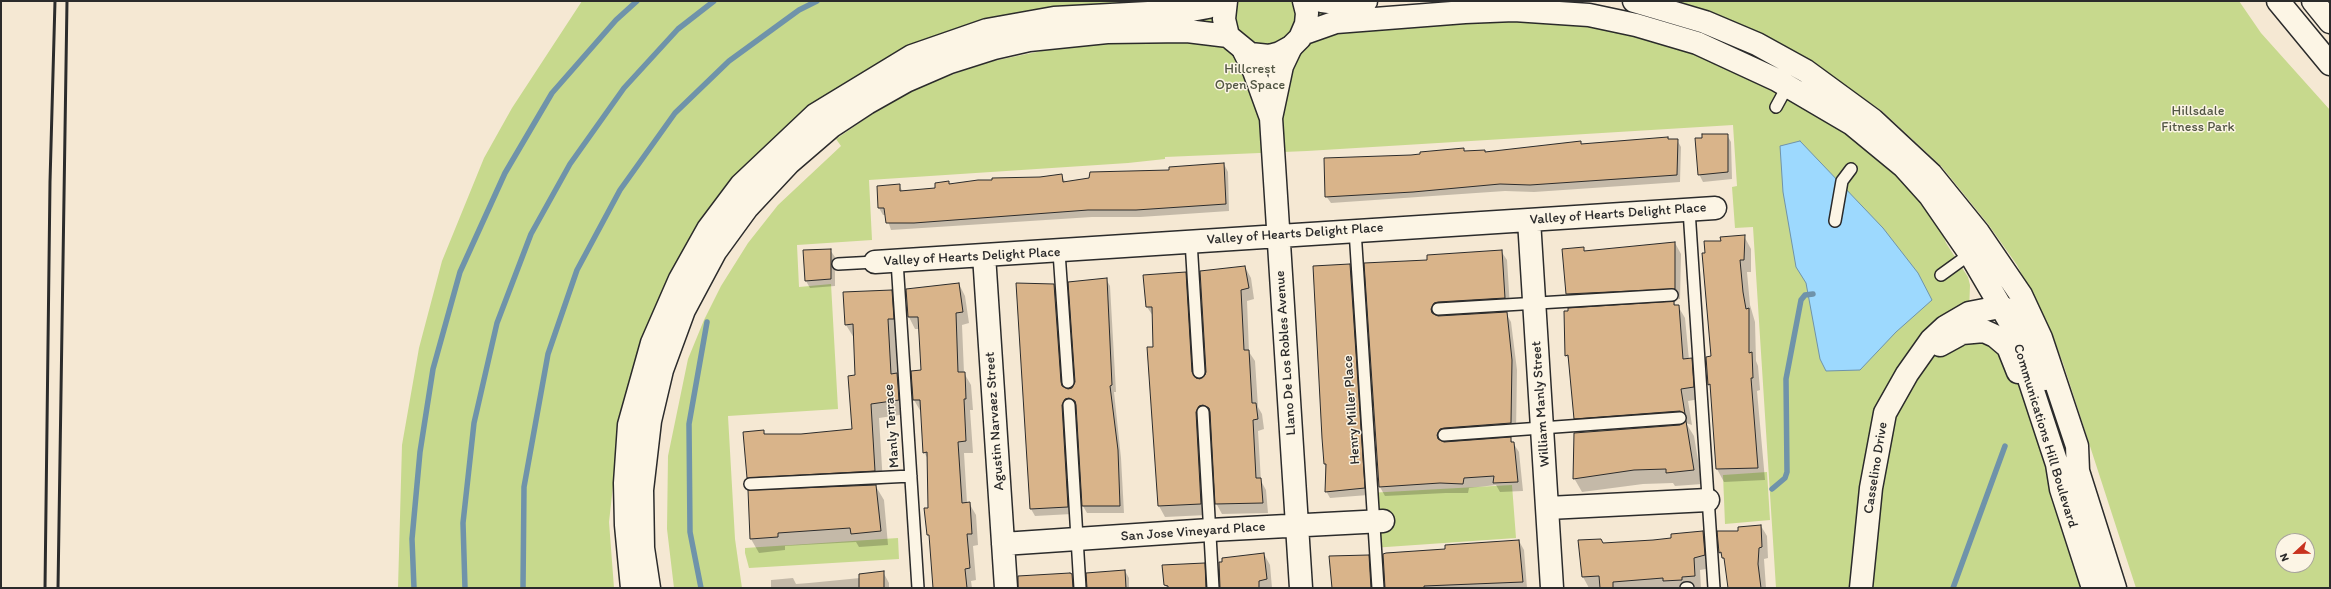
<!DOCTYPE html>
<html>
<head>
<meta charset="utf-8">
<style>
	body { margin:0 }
	#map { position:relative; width:2331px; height:589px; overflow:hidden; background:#f5e8d3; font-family:Itim,sans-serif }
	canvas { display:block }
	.frame { position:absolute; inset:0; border:2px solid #2b2b2b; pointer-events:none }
	.north { position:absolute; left:2275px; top:533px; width:40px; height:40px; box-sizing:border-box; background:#fcf5e5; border:1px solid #a8a49b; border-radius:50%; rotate:248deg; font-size:11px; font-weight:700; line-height:16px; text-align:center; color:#2b2b2b }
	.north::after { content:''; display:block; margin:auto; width:14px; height:18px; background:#c8321e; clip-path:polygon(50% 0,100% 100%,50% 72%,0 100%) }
</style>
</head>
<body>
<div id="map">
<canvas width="2331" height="589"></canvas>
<div class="frame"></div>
<div class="north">N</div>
</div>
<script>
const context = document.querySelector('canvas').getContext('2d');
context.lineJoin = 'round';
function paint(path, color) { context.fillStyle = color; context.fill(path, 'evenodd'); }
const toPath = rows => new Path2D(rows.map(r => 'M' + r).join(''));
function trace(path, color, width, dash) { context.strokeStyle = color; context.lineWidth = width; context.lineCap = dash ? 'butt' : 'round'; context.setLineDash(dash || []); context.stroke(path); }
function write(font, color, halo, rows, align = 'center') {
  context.font = font + ' Itim,sans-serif'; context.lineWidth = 3; context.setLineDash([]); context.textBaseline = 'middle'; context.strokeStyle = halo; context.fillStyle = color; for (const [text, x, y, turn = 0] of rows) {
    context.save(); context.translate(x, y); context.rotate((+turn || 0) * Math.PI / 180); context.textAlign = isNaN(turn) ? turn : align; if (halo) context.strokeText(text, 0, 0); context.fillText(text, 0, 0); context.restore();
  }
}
const green = toPath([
	[582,1,1162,1,1053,9,906,50,845,83,807,110,767,145,734,180,700,224,669,274,641,342,620,423,609,522,614,588,398,588,402,445,419,348,442,261,484,158,512,108],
	[1185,1,1344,1,1344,13,1589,15,1777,80,1930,196,1946,243,1968,277,1970,285,1969,313,1953,337,2008,347,2061,489,2081,588,1776,588,1753,227,1735,228,1732,187,1737,186,1733,125,1307,151,1165,157,1165,159,1128,163,869,180,872,240,797,245,799,287,831,284,838,409,728,416,735,539,742,588,674,588,667,529,668,456,688,359,704,320,721,286,748,243,778,205,841,146,836,139,871,115,919,87,965,70,993,61,1061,47,1146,41],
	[1664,1,2239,1,2261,33,2330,110,2330,588,2136,588,2063,363,2051,333,2017,265,1988,224,1941,166,1882,111,1811,62],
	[2283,541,2307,541,2307,565,2283,565],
	[1767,472,1770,520,1725,524,1723,475],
	[1512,485,1516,538,1372,548,1368,493],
	[898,538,899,559,749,568,745,553,745,548]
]);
const water = toPath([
	[1800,141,1883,228,1918,273,1932,300,1896,332,1860,370,1826,371,1820,359,1806,283,1796,267,1783,192,1780,146,1800,141]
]);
const shadow = toPath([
	[1727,135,1731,142,1732,179,1703,182,1699,174],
	[1677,140,1681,147,1680,182,1534,192,1505,191,1331,203,1326,196,1411,156,1463,149,1465,152,1485,153,1580,142,1582,145],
	[1224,164,1228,172,1229,211,1140,217,1092,217,891,230,886,215,883,215,879,208,899,185,903,192,936,189,948,182,950,185,1061,175,1066,183],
	[1744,236,1751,249,1751,272,1747,272,1750,305,1755,322,1756,361,1758,366,1760,390,1757,391,1765,480,1724,482,1717,469,1712,390,1709,384,1712,357,1707,255,1722,242],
	[1675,243,1681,254,1680,299,1574,305,1567,294,1563,250,1583,248,1585,252],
	[830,250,835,257,835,286,810,288,806,281],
	[1501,251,1507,260,1510,307,1439,313,1437,317,1506,313,1511,322,1517,370,1516,432,1445,439,1443,443,1510,438,1519,452,1523,491,1500,492,1496,485,1469,488,1468,493,1446,493,1385,496,1380,487,1365,264,1428,261],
	[1350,265,1354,272,1368,495,1330,498,1326,491,1325,463],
	[1245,267,1251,278,1254,299,1247,301,1249,352,1255,361,1258,407,1262,414,1264,429,1258,431,1261,481,1266,490,1268,513,1222,514,1216,503,1210,415,1205,417,1207,515,1165,517,1159,506,1153,316,1147,307,1185,273,1191,284,1197,379,1200,380,1206,376],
	[1106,279,1110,286,1116,392,1114,392,1121,458,1124,513,1087,513,1083,506,1077,407,1074,405,1072,514,1035,516,1031,509,1054,285,1058,292,1064,388,1068,390,1073,388,1076,382],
	[959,284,965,296,969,323,962,325,964,373,971,385,973,410,970,410,973,453,964,453,967,503,969,503,976,515,978,545,973,546,976,580,971,581,972,588,934,588,931,539,925,509,929,509,928,459,924,452,921,412,914,400,922,371,919,329,915,329,909,317,907,290],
	[891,291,899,304,901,332,895,333,897,375,905,388,906,414,879,418,883,484,875,485,884,500,888,545,859,547,856,542,785,546,785,550,759,553,751,539,749,491,756,491,748,477,763,431,766,435,801,435,853,430,857,376,854,338,846,325],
	[1674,302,1676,306,1678,306,1685,318,1689,360,1691,359,1698,372,1700,399,1688,401,1692,425,1686,423,1694,436,1702,484,1675,486,1673,483,1643,484,1582,492,1574,478,1685,423,1582,431,1575,418,1569,360,1566,355],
	[1761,526,1767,536,1768,558,1764,559,1766,588,1729,588,1726,563,1720,553,1739,532],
	[1703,532,1710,545,1711,568,1700,570,1701,588,1589,588,1583,577,1603,544,1672,539],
	[1519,541,1524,550,1527,588,1386,588,1446,550],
	[1264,554,1270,565,1272,588,1220,588],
	[1368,556,1373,564,1375,588,1333,588],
	[1204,564,1210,574,1211,588,1167,588,1165,585],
	[1125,571,1129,578,1129,588,1087,588],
	[883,572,889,583,889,588,771,588,771,580,793,578,796,584,809,583,860,578],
	[1072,575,1076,588,1036,588]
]);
const stream = toPath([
	[1772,489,1785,478,1787,472,1786,379,1801,300,1805,295,1813,294],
	[414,588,412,539,420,452,433,369,460,272,505,173,552,93,616,20,637,1],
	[465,588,463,523,474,423,497,323,531,234,570,164,624,88,678,29,714,1],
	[523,588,524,487,548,354,577,270,620,190,675,113,729,61,799,10,817,1],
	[701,588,690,532,689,424,707,322],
	[1953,588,2005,446]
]);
const building = toPath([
	[1702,134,1728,134,1728,172,1698,175,1695,138,1702,138,1702,134],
	[1668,137,1668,139,1678,139,1677,175,1530,185,1500,184,1413,192,1325,197,1324,158,1411,155,1420,154,1420,152,1464,148,1464,151,1485,150,1485,152,1581,141,1581,144,1668,137],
	[1224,163,1226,204,1136,210,1088,210,914,223,886,223,884,208,878,208,877,186,900,184,900,191,935,188,935,183,949,181,949,184,978,180,992,180,992,178,1040,177,1062,174,1063,182,1089,178,1090,172,1169,170,1169,167,1224,163],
	[1745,235,1744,260,1740,260,1743,292,1746,309,1749,308,1749,353,1752,352,1753,378,1751,378,1758,468,1716,469,1710,384,1708,385,1706,357,1711,356,1702,253,1705,253,1704,241,1721,241,1720,237,1745,235],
	[1675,242,1675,289,1566,294,1562,249,1584,247,1584,251,1675,242],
	[831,249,831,279,805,281,803,250,831,249],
	[1502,250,1505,298,1438,302,1434,303,1431,309,1432,313,1438,316,1507,312,1512,360,1511,423,1444,428,1440,429,1437,435,1438,439,1444,442,1511,437,1511,442,1514,442,1518,482,1493,483,1494,476,1464,478,1463,484,1440,483,1379,487,1364,263,1427,260,1427,255,1502,250],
	[1350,264,1365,488,1325,492,1326,464,1324,464,1322,438,1313,266,1350,264],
	[1245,266,1249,288,1241,290,1244,350,1249,350,1252,403,1256,403,1258,419,1253,420,1256,478,1261,478,1263,503,1215,504,1210,412,1209,408,1203,405,1199,406,1196,412,1201,504,1158,506,1147,347,1153,347,1152,307,1146,307,1143,275,1186,272,1192,372,1196,378,1200,379,1205,375,1206,372,1200,271,1245,266],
	[1107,278,1112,385,1110,386,1118,450,1120,506,1082,506,1076,405,1075,401,1069,398,1065,399,1062,405,1068,507,1030,509,1016,283,1054,284,1061,382,1062,386,1068,389,1072,388,1075,382,1068,282,1107,278],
	[959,283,963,312,956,313,958,372,965,372,966,399,964,399,966,441,958,442,962,503,970,502,972,534,967,534,970,568,965,569,967,588,933,588,929,535,927,535,924,508,928,508,927,452,923,453,920,400,913,400,911,371,921,370,918,317,908,317,906,289,959,283],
	[892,290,894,319,888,319,891,374,897,373,899,400,871,404,875,471,747,478,743,432,764,430,764,434,801,434,852,429,848,376,855,375,853,324,845,325,843,292,892,290],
	[1674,301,1674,305,1679,305,1683,359,1692,358,1694,387,1681,389,1685,414,1680,411,1574,419,1568,355,1565,356,1564,311,1568,311,1568,308,1674,301],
	[1686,421,1694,470,1666,473,1666,469,1634,470,1573,479,1574,433,1680,425,1686,421],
	[876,485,881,531,851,534,850,528,778,533,778,537,750,539,748,490,876,485],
	[1761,525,1762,547,1759,548,1758,564,1761,588,1728,588,1724,558,1722,558,1721,552,1719,553,1717,531,1738,531,1738,527,1761,525],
	[1703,531,1705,555,1694,558,1695,576,1682,577,1682,580,1663,581,1663,578,1613,582,1613,588,1600,588,1599,576,1582,577,1578,540,1601,539,1603,543,1653,540,1671,538,1671,534,1703,531],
	[1519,540,1523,582,1424,586,1424,588,1385,588,1383,554,1386,553,1445,549,1445,545,1519,540],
	[1264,553,1267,579,1259,581,1259,588,1220,588,1219,562,1222,562,1222,558,1264,553],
	[1369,555,1371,588,1332,588,1329,556,1369,555],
	[1205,563,1206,588,1168,588,1168,586,1164,585,1162,565,1205,563],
	[1125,570,1126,588,1087,588,1086,573,1125,570],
	[884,571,884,588,859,588,859,574,884,571],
	[1070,573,1072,574,1073,588,1018,588,1018,576,1070,573]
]);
const service = toPath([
	[1776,107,1788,85],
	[1689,210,1714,588],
	[1835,221,1842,181,1851,169],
	[1355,230,1378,588],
	[1191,241,1199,372],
	[1059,252,1068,382],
	[897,261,918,588],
	[838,264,875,262],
	[1941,275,1970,254],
	[1438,309,1672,295],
	[1069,405,1080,588],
	[1203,412,1213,588],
	[1444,435,1680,418],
	[750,484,911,476],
	[1686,588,1688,588]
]);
const minor = toPath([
	[1244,51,1254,71,1271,118,1301,588],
	[1271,118,1282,66,1291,47],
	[1529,220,1552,588],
	[984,255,1006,588],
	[875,262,1715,208],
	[1940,345,1962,333,1984,331,1995,336,2008,347,2018,372],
	[1548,508,1708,500],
	[1003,544,1210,530,1383,521],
	[1861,588,1871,488,1885,413,1907,374,1931,340,1945,327,1969,313,2000,307,2009,310,2018,319,2024,330,2045,379]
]);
const tertiary = toPath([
	[1226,1,1224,19,1228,36,1250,54,1269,56,1280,53,1291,47,1300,38,1306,24,1307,13,1304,1],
	[1322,1,1344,4,1366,1],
	[1634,1,1705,22,1757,44,1806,71,1873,120,1931,174,1978,232,2021,295,2041,338,2077,446,2078,471,2115,588],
	[1302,34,1336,22,1465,12,1514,10,1589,15,1636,25,1697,43,1777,80,1852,124,1903,166,1930,196,1970,254,2011,324,2057,464,2061,489,2093,588],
	[632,588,626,525,625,483,629,425,652,343,680,279,708,229,741,185,815,115,912,56,987,30,1054,18,1186,11,1208,7,1222,1],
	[649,588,643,548,642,490,650,421,662,370,684,310,715,252,747,208,789,163,832,126,867,103,906,81,950,62,994,48,1029,40,1107,32,1187,31,1228,36]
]);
const secondary = toPath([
	[2278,1,2330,64],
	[2313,1,2330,22]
]);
const rail = toPath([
	[45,588,50,182,55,1],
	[58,588,67,1]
]);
const parkNames = [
	["Hillcrest",1250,69],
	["Open Space",1250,85],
	["Hillsdale",2198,111],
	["Fitness Park",2198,127]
];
const streetNames = [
	["Valley of Hearts Delight Place",1618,214,-4],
	["Valley of Hearts Delight Place",1295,234,-4],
	["Valley of Hearts Delight Place",972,257,-3],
	["Llano De Los Robles Avenue",1286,353,-94],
	["William Manly Street",1541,404,-94],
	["Henry Miller Place",1352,410,-94],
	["Agustin Narvaez Street",995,421,-94],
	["Manly Terrace",892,426,-94],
	["Communications Hill Boulevard",2045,436,73],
	["Casselino Drive",1876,468,-81],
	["San Jose Vineyard Place",1193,532,-4]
];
paint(green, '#c7d98d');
paint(water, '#9dd9fe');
trace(water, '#6f93aa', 1);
paint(shadow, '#0003');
trace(stream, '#6f93aa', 5.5);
paint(building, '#d9b48a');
trace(building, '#2b2b2b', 1);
trace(service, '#2b2b2b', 14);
trace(minor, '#2b2b2b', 25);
trace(tertiary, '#2b2b2b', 25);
trace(secondary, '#2b2b2b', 25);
trace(service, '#fcf5e5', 11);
trace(minor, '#fcf5e5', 22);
trace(tertiary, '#fcf5e5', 22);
trace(secondary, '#fcf5e5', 22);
trace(rail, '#2b2b2b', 3);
write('14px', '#525644', '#fcf5e5', parkNames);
write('14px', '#2b2b2b', '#fcf5e5', streetNames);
</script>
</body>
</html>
